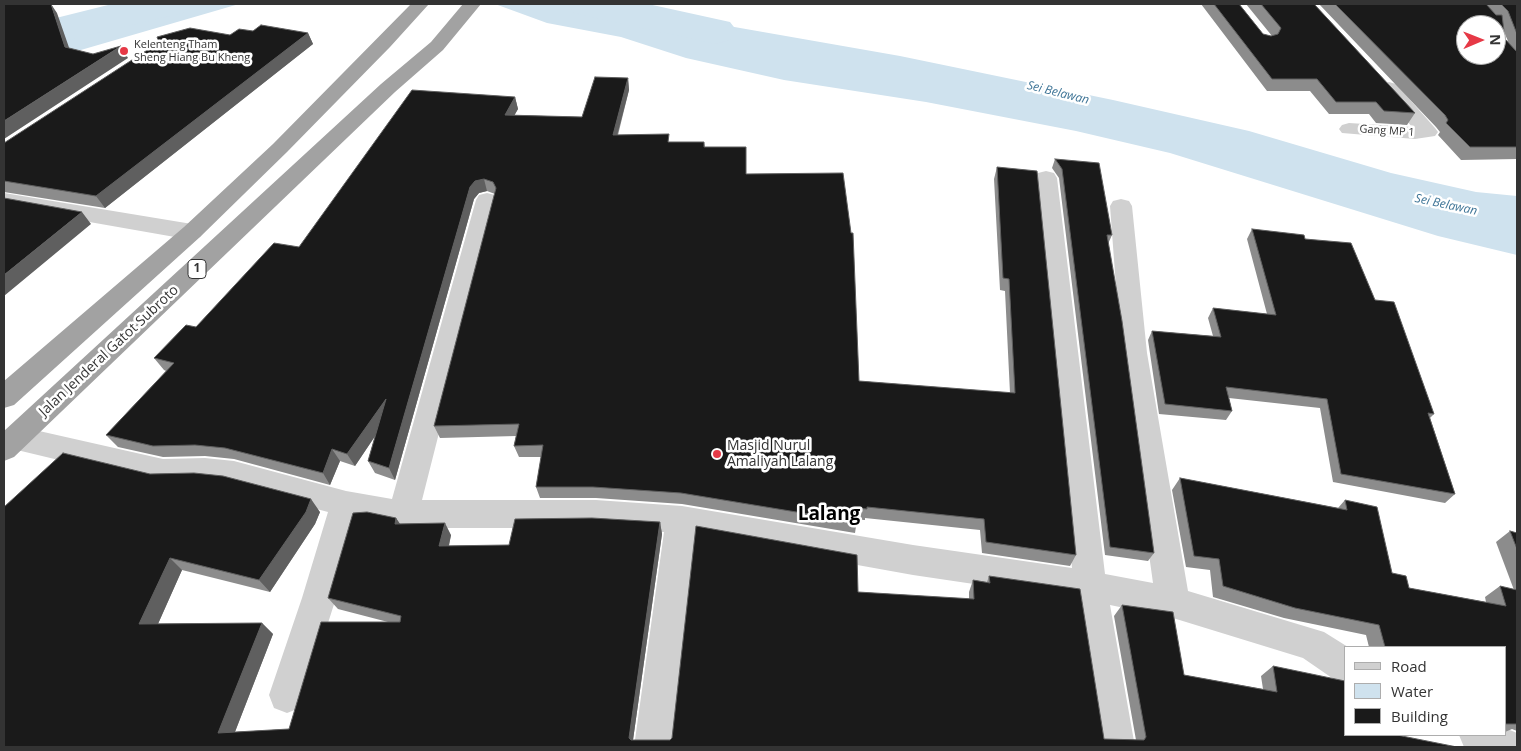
<!DOCTYPE html>
<html>
<head>
<meta charset="utf-8">
<style>
	body { margin:0 }
	#map { position:relative; width:1521px; height:751px; overflow:hidden; background:#fff; font-family:"Open Sans",sans-serif }
	canvas { display:block }
	.frame { position:absolute; inset:0; border:5px solid #333; pointer-events:none }
	.legend { position:absolute; left:1344px; top:646px; width:162px; height:90px; box-sizing:border-box; background:#fff; border:1px solid #adadad; margin:0; padding:6px 9px; list-style:none; font-size:15px; color:#333 }
	.legend li { display:flex; align-items:center; gap:10px; height:25px }
	.legend b { width:25px; border:1px solid #adadad }
	.north { position:absolute; left:1456px; top:15px; width:50px; height:50px; box-sizing:border-box; background:#fff; border:1px solid #adadad; border-radius:50%; rotate:89deg; font-size:14px; font-weight:700; line-height:20px; text-align:center; color:#333 }
	.north::after { content:''; display:block; margin:auto; width:18px; height:22px; background:#e63946; clip-path:polygon(50% 0,100% 100%,50% 72%,0 100%) }
</style>
</head>
<body>
<div id="map">
<canvas width="1521" height="751"></canvas>
<div class="frame"></div>
<ul class="legend">
<li><b style="height:6px;background:#d0d0d0"></b>Road</li>
<li><b style="height:14px;background:#cfe2ee"></b>Water</li>
<li><b style="height:14px;background:#1a1a1a"></b>Building</li>
</ul>
<div class="north">N</div>
</div>
<script>
const context = document.querySelector('canvas').getContext('2d');
context.lineJoin = 'round';
function paint(path, color) { context.fillStyle = color; context.fill(path, 'evenodd'); }
const toPath = rows => new Path2D(rows.map(r => 'M' + r).join(''));
function trace(path, color, width, dash) { context.strokeStyle = color; context.lineWidth = width; context.lineCap = dash ? 'butt' : 'round'; context.setLineDash(dash || []); context.stroke(path); }
function write(font, color, halo, rows, align = 'center') {
  context.font = font + ' "Open Sans",sans-serif'; context.lineWidth = 5; context.setLineDash([]); context.textBaseline = 'middle'; context.strokeStyle = halo; context.fillStyle = color; for (const [text, x, y, turn = 0] of rows) {
    context.save(); context.translate(x, y); context.rotate((+turn || 0) * Math.PI / 180); context.textAlign = isNaN(turn) ? turn : align; if (halo) context.strokeText(text, 0, 0); context.fillText(text, 0, 0); context.restore();
  }
}
const water = toPath([
	[166,4,239,4,74,52,4,48],
	[495,4,564,4,616,9,723,25,900,56,1113,100,1249,131,1391,173,1476,192,1517,196,1517,255,1438,236,1170,153,1076,131,926,102,784,80,686,58,621,37,547,23]
]);
const river = toPath([
	[112,4,189,4,183,13,84,36,4,58,4,31,112,4],
	[568,4,648,4,730,22,737,31,730,40,715,44,574,13,568,4]
]);
const minor = toPath([
	[1389,82,1396,84,1435,128,1438,132,1435,136,1415,139,1342,133,1339,129,1342,125,1349,123,1412,127,1379,88,1382,84,1389,82],
	[1046,171,1054,173,1057,178,1105,574,1153,583,1121,353,1110,206,1113,201,1121,199,1129,201,1132,206,1147,353,1188,591,1324,632,1348,647,1345,647,1345,683,1332,678,1303,658,1173,618,1110,605,1135,747,1097,747,1075,599,913,575,696,536,672,747,634,747,664,532,596,528,403,528,357,519,336,598,305,695,300,708,287,713,274,708,269,695,302,598,328,512,234,487,205,484,163,485,17,450,7,446,4,441,7,430,17,426,163,459,205,458,234,461,346,491,392,499,476,200,479,195,487,193,495,195,498,200,422,500,596,500,682,506,913,545,1072,568,1035,178,1038,173,1046,171],
	[4,193,192,224,200,227,204,232,200,237,192,240,4,207,4,193],
	[1505,728,1517,733,1517,747,1464,747,1459,735,1505,735,1505,728]
]);
const trunk = toPath([
	[411,4,429,4,390,47,287,152,200,237,14,405,4,408,4,381,184,227,273,144,411,4],
	[463,4,481,4,443,50,395,92,14,457,4,461,4,431,381,84,431,42,463,4]
]);
const wall = toPath([
	[1201,4,1239,4,1263,34,1271,36,1272,36,1246,4,1314,4,1415,113,1407,125,1376,123,1369,114,1329,114,1310,91,1267,91],
	[1319,4,1517,4,1517,159,1461,160,1438,135,1440,132,1436,127],
	[1504,32,1508,41,1505,39],
	[253,31,308,33,313,44,105,208,4,192,4,143,230,35],
	[628,78,629,90,618,135,669,142,704,142,705,147,746,174,859,381,1010,393,1005,291,1000,290,994,179,997,167,1076,555,1070,566,982,553,980,530,865,518,865,520,857,520,855,533,682,504,596,498,540,498,536,487,541,457,519,457,514,446,516,436,440,438,434,426,495,194,487,191,479,193,474,199,395,480,375,473,368,461,375,436,355,466,340,461,330,485,234,459,205,456,163,457,118,447,106,435,166,371,164,370,154,358,196,327,299,247,515,97,518,109,514,115,582,117],
	[1055,159,1112,235,1108,244,1154,553,1148,561,1105,555,1059,178,1052,168],
	[1252,229,1305,239,1375,300,1434,414,1430,418,1455,494,1445,503,1333,482,1320,408,1229,398,1232,411,1226,420,1159,414,1148,340,1152,331,1213,336,1208,318,1213,308,1267,314,1247,239],
	[150,474,320,512,315,524,270,592,182,570,158,624,262,623,273,634,235,732,289,729,388,622,338,609,328,598,396,518,400,524,451,535,449,546,509,545,660,522,662,534,633,740,670,740,858,592,969,599,969,592,973,580,987,582,989,576,1104,739,1136,740,1114,616,1122,605,1184,675,1263,689,1261,676,1273,666,1345,735,1457,747,4,747],
	[1180,478,1338,508,1345,500,1392,573,1409,588,1486,602,1485,597,1500,586,1514,590,1496,542,1510,531,1517,533,1517,731,1512,729,1505,732,1505,647,1369,647,1366,635,1284,618,1213,597,1210,570,1186,567,1172,490]
]);
const shadedWall = toPath([
	[51,4,57,13,73,59,65,47],
	[308,33,313,44,105,208,96,196],
	[121,46,128,58,4,139,4,121],
	[628,78,629,90,614,147,613,135],
	[515,97,518,109,508,127,505,115],
	[484,179,487,191,479,193,474,199,395,480,389,468,470,187,475,181],
	[82,212,91,224,4,296,4,275],
	[386,399,392,411,355,466,347,454],
	[332,449,340,461,330,485,323,473],
	[311,499,320,512,315,524,270,592,259,580],
	[396,518,404,530,395,524],
	[660,522,662,534,632,747,629,738],
	[445,523,451,535,446,558,439,546],
	[170,558,182,570,153,635,139,624],
	[262,623,273,634,231,742,218,733]
]);
const building = toPath([
	[4,4,51,4,65,47,93,54,121,46,4,121,4,4],
	[1214,4,1239,4,1263,34,1271,36,1278,34,1281,28,1261,4,1314,4,1415,113,1384,111,1376,102,1336,102,1317,79,1272,79,1214,4],
	[1335,4,1486,4,1496,15,1502,15,1505,39,1517,52,1517,147,1470,147,1446,123,1448,120,1445,115,1335,4],
	[1466,25,1496,25,1496,55,1466,55,1466,25],
	[1501,4,1517,4,1517,34,1508,11,1501,4],
	[261,25,308,33,96,196,4,181,4,143,155,45,158,40,157,37,190,28,230,35,239,29,253,31,261,25],
	[595,77,628,78,613,135,669,134,668,142,704,142,704,147,746,147,746,174,843,173,851,233,853,233,859,381,1015,393,1009,279,1003,278,997,167,1037,171,1076,555,986,542,984,519,867,507,867,509,856,508,857,522,681,493,593,487,536,487,543,445,514,446,519,424,434,426,496,188,493,182,484,179,475,181,470,187,389,468,368,461,386,399,347,454,332,449,323,473,225,448,195,445,153,446,106,435,174,363,154,358,186,325,196,327,274,243,299,247,412,90,515,97,505,115,582,117,595,77],
	[1055,159,1099,163,1112,235,1107,235,1122,321,1154,553,1110,547,1062,169,1055,159],
	[4,198,82,212,4,275,4,198],
	[1252,229,1304,235,1305,239,1351,243,1375,300,1394,302,1434,414,1428,413,1455,494,1341,474,1327,399,1226,387,1232,411,1165,404,1152,331,1221,337,1213,308,1276,315,1252,229],
	[63,453,150,474,194,473,223,476,311,499,306,512,259,580,170,558,139,624,262,623,218,733,289,729,321,622,400,622,401,616,328,598,353,513,367,512,396,518,395,524,445,523,439,546,509,545,515,519,592,518,660,522,629,738,631,740,670,740,672,738,696,526,857,555,858,592,974,599,973,580,990,583,989,576,1080,589,1104,739,1144,740,1146,737,1122,605,1173,612,1184,675,1277,692,1273,666,1345,681,1345,735,1397,735,1457,747,4,747,4,507,63,453],
	[1180,478,1347,510,1345,500,1377,507,1392,573,1406,576,1409,588,1506,606,1500,586,1517,590,1517,724,1505,724,1505,647,1385,647,1379,625,1295,608,1223,586,1219,559,1194,556,1180,478],
	[1510,531,1517,533,1517,549,1510,531]
]);
const markers = [
	[124,51,5,"#e63946"],
	[717,454,5,"#e63946"]
];
const farPoinames = [
	["Kelenteng Tham",134,45],
	["Sheng Hiang Bu Kheng",134,58]
];
const farStreetnames = [
	["Gang MP 1",1387,131,4]
];
const farWaternames = [
	["Sei Belawan",1058,93,14],
	["Sei Belawan",1446,205,12]
];
const shields = [
	[197,269,18]
];
const shieldNames = [
	["1",197,269]
];
const streetNames = [
	["Jalan Jenderal Gatot Subroto",109,351,-43]
];
const poiNames = [
	["Masjid Nurul",727,446],
	["Amaliyah Lalang",727,462]
];
const districtNames = [
	["Lalang",829,515]
];
paint(water, '#cfe2ee');
paint(river, '#cfe2ee');
paint(minor, '#d0d0d0');
paint(trunk, '#a2a2a2');
paint(wall, '#8c8c8c');
paint(shadedWall, '#5f5f5f');
paint(building, '#1a1a1a');
trace(building, '#5f5f5f', 1);
for (const [x, y, r, color] of markers) { const dot = new Path2D(); dot.arc(x, y, r, 0, 2 * Math.PI); context.fillStyle = color; context.fill(dot); trace(dot, '#fff', 2); }
write('11px', '#333', '#fff', farPoinames, 'left');
write('11px', '#333', '#fff', farStreetnames);
write('italic 12px', '#3f7597', '#fff', farWaternames);
for (const [x, y, w] of shields) { const box = new Path2D(); box.roundRect(x - w / 2, y - 9.5, w, 19, 4); context.fillStyle = '#fff'; context.fill(box); trace(box, '#333', 1); }
write('bold 12px', '#333', null, shieldNames);
write('14px', '#333', '#fff', streetNames);
write('14px', '#333', '#fff', poiNames, 'left');
write('bold 19px', '#000', '#fff', districtNames);
</script>
</body>
</html>
